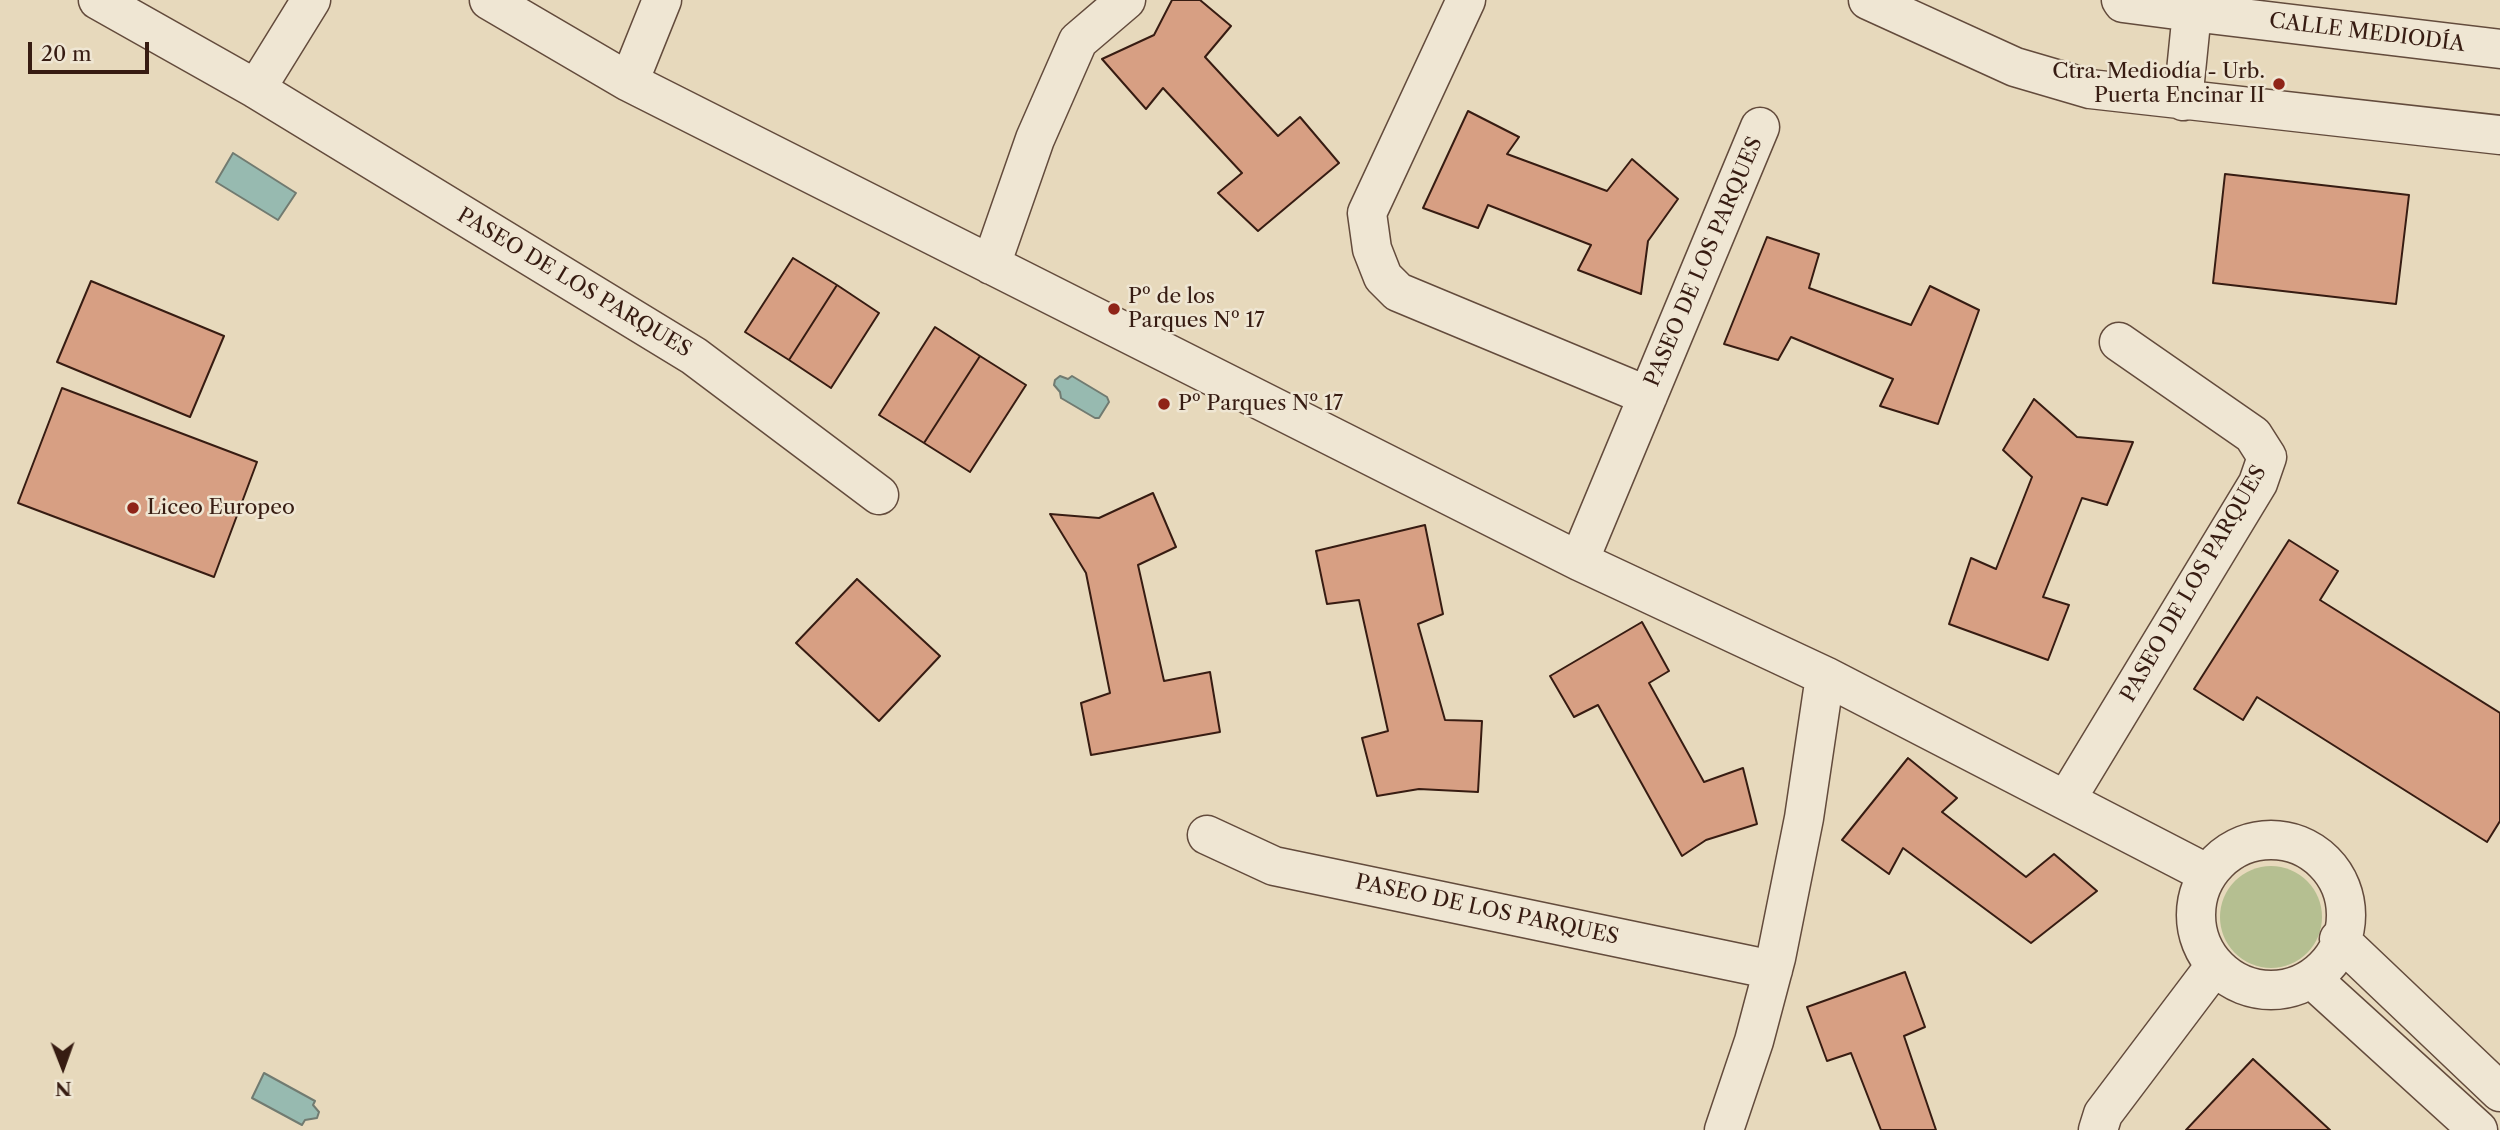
<!DOCTYPE html>
<html>
<head>
<meta charset="utf-8">
<style>
	body { margin:0 }
	#map { position:relative; width:2500px; height:1130px; overflow:hidden; background:#e7d9bc; font-family:"Libre Caslon Text",serif }
	canvas { display:block }
	.north { position:absolute; left:28px; top:1032px; width:70px; height:70px; -webkit-text-stroke:5px #efe6d3; paint-order:stroke; rotate:179deg; font-size:19px; font-weight:700; line-height:28px; text-align:center; color:#371c12 }
	.north::after { content:''; display:block; margin:auto; width:24px; height:32px; background:#371c12; clip-path:polygon(50% 0,100% 100%,50% 72%,0 100%) }
	.scale { position:absolute; left:28px; top:42px; width:121px; height:32px; box-sizing:border-box; border:4px solid #371c12; border-top:0; padding-left:9px; font-size:21px; line-height:24px; white-space:nowrap; color:#371c12; -webkit-text-stroke:5px #efe6d3; paint-order:stroke }
</style>
</head>
<body>
<div id="map">
<canvas width="2500" height="1130"></canvas>
<div class="north">N</div>
<div class="scale">20 m</div>
</div>
<script>
const context = document.querySelector('canvas').getContext('2d');
context.lineJoin = 'round';
function paint(path, color) { context.fillStyle = color; context.fill(path, 'evenodd'); }
const toPath = rows => new Path2D(rows.map(r => 'M' + r).join(''));
function trace(path, color, width, dash) { context.strokeStyle = color; context.lineWidth = width; context.lineCap = dash ? 'butt' : 'round'; context.setLineDash(dash || []); context.stroke(path); }
function write(font, color, halo, rows, align = 'center') {
  context.font = font + ' "Libre Caslon Text",serif'; context.lineWidth = 5; context.setLineDash([]); context.textBaseline = 'middle'; context.strokeStyle = halo; context.fillStyle = color; for (const [text, x, y, turn = 0] of rows) {
    context.save(); context.translate(x, y); context.rotate((+turn || 0) * Math.PI / 180); context.textAlign = isNaN(turn) ? turn : align; if (halo) context.strokeText(text, 0, 0); context.fillText(text, 0, 0); context.restore();
  }
}
const green = toPath([
	'2220 917a51 51 0 1 1 102 0a51 51 0 1 1-102 0Z'
]);
const water = toPath([
	[233,153,296,193,278,220,216,182,233,153],
	[1060,376,1068,379,1072,376,1107,397,1109,402,1099,418,1095,418,1061,398,1060,392,1054,385,1055,380,1060,376],
	[264,1073,315,1101,313,1105,319,1112,317,1118,305,1120,302,1125,252,1098,264,1073]
]);
const building = toPath([
	[1172,0,1200,0,1231,26,1205,57,1278,136,1300,117,1339,163,1258,231,1218,193,1242,173,1163,88,1146,109,1102,59,1154,35,1172,0],
	[1468,111,1519,137,1507,154,1607,191,1632,159,1678,199,1648,241,1641,294,1578,270,1591,245,1488,205,1478,228,1423,208,1468,111],
	[2225,174,2409,195,2396,304,2213,283,2225,174],
	[1767,237,1819,254,1809,288,1911,325,1930,286,1979,310,1938,424,1880,406,1893,379,1791,337,1778,360,1724,344,1767,237],
	[793,258,837,285,789,360,745,332,793,258],
	[91,281,224,336,190,417,57,362,91,281],
	[837,285,879,313,831,388,789,360,837,285],
	[935,327,980,356,924,443,879,415,935,327],
	[980,356,1026,385,970,472,924,443,980,356],
	[62,388,257,462,214,577,18,503,62,388],
	[2034,399,2077,437,2133,442,2107,505,2082,498,2043,597,2069,605,2048,660,1949,624,1971,558,1996,569,2032,477,2003,450,2034,399],
	[1153,493,1176,547,1138,565,1164,681,1210,672,1220,732,1091,755,1081,703,1110,693,1086,573,1050,514,1099,518,1153,493],
	[1425,525,1443,614,1418,624,1445,720,1482,721,1478,792,1419,789,1377,796,1362,738,1388,731,1359,600,1327,604,1316,551,1425,525],
	[2289,540,2338,571,2320,600,2500,713,2500,821,2487,842,2257,697,2243,720,2194,689,2289,540],
	[857,579,940,656,879,721,796,643,857,579],
	[1642,622,1669,671,1649,683,1704,782,1743,768,1757,824,1706,840,1682,856,1598,705,1574,717,1550,676,1642,622],
	[1908,758,1957,798,1942,812,2026,877,2054,854,2097,891,2031,943,1903,848,1889,874,1842,840,1908,758],
	[1905,972,1925,1027,1904,1036,1936,1130,1881,1130,1851,1053,1827,1061,1807,1007,1905,972],
	[2253,1059,2330,1130,2186,1130,2253,1059]
]);
const street = toPath([
	[98,0,256,89,694,356,879,495],
	[489,0,629,82,1579,561,1825,676,2206,873],
	[1466,0,1367,213,1372,249,1383,277,1398,292,1648,396],
	[1868,0,2015,67,2090,89,2500,135],
	[2121,0,2123,3,2192,12],
	[629,82,662,0],
	[256,89,311,0],
	[2183,101,2192,12,2500,49],
	[991,265,1035,139,1078,41,1126,0],
	[1579,561,1760,127],
	[2066,800,2258,483,2267,457,2253,435,2119,342],
	[1207,835,1274,866,1773,970],
	'2196 915a75 75 0 1 1 150 0a75 75 0 1 1-150 0Z',
	[2339,939,2500,1092],
	[2312,979,2478,1130],
	[1724,1130,1754,1041,1776,958,1804,818,1825,676],
	[2098,1130,2103,1114,2214,967]
]);
const markers = [
	[2279,84,7,"#8f2418"],
	[1114,309,7,"#8f2418"],
	[1164,404,7,"#8f2418"],
	[133,508,7,"#8f2418"]
];
const streetNames = [
	["CALLE MEDIODÍA",2367,33,7],
	["PASEO DE LOS PARQUES",1704,262,-67],
	["PASEO DE LOS PARQUES",574,283,31],
	["PASEO DE LOS PARQUES",2194,584,-60],
	["PASEO DE LOS PARQUES",1487,910,12]
];
const poiNames = [
	["Ctra. Mediodía - Urb.",2265,72,"right"],
	["Puerta Encinar II",2265,96,"right"],
	["Pº de los",1128,297],
	["Parques Nº 17",1128,321],
	["Pº Parques Nº 17",1178,404],
	["Liceo Europeo",147,508]
];
paint(green, '#b5bf91');
paint(water, '#97bab0');
trace(water, '#717b71', 2);
paint(building, '#d79f83');
trace(building, '#371c12', 2);
trace(street, '#634b3c', 41);
trace(street, '#efe6d3', 38);
for (const [x, y, r, color] of markers) { const dot = new Path2D(); dot.arc(x, y, r, 0, 2 * Math.PI); context.fillStyle = color; context.fill(dot); trace(dot, '#efe6d3', 2.5); }
write('21px', '#371c12', '#efe6d3', streetNames);
write('21px', '#371c12', '#efe6d3', poiNames, 'left');
</script>
</body>
</html>
